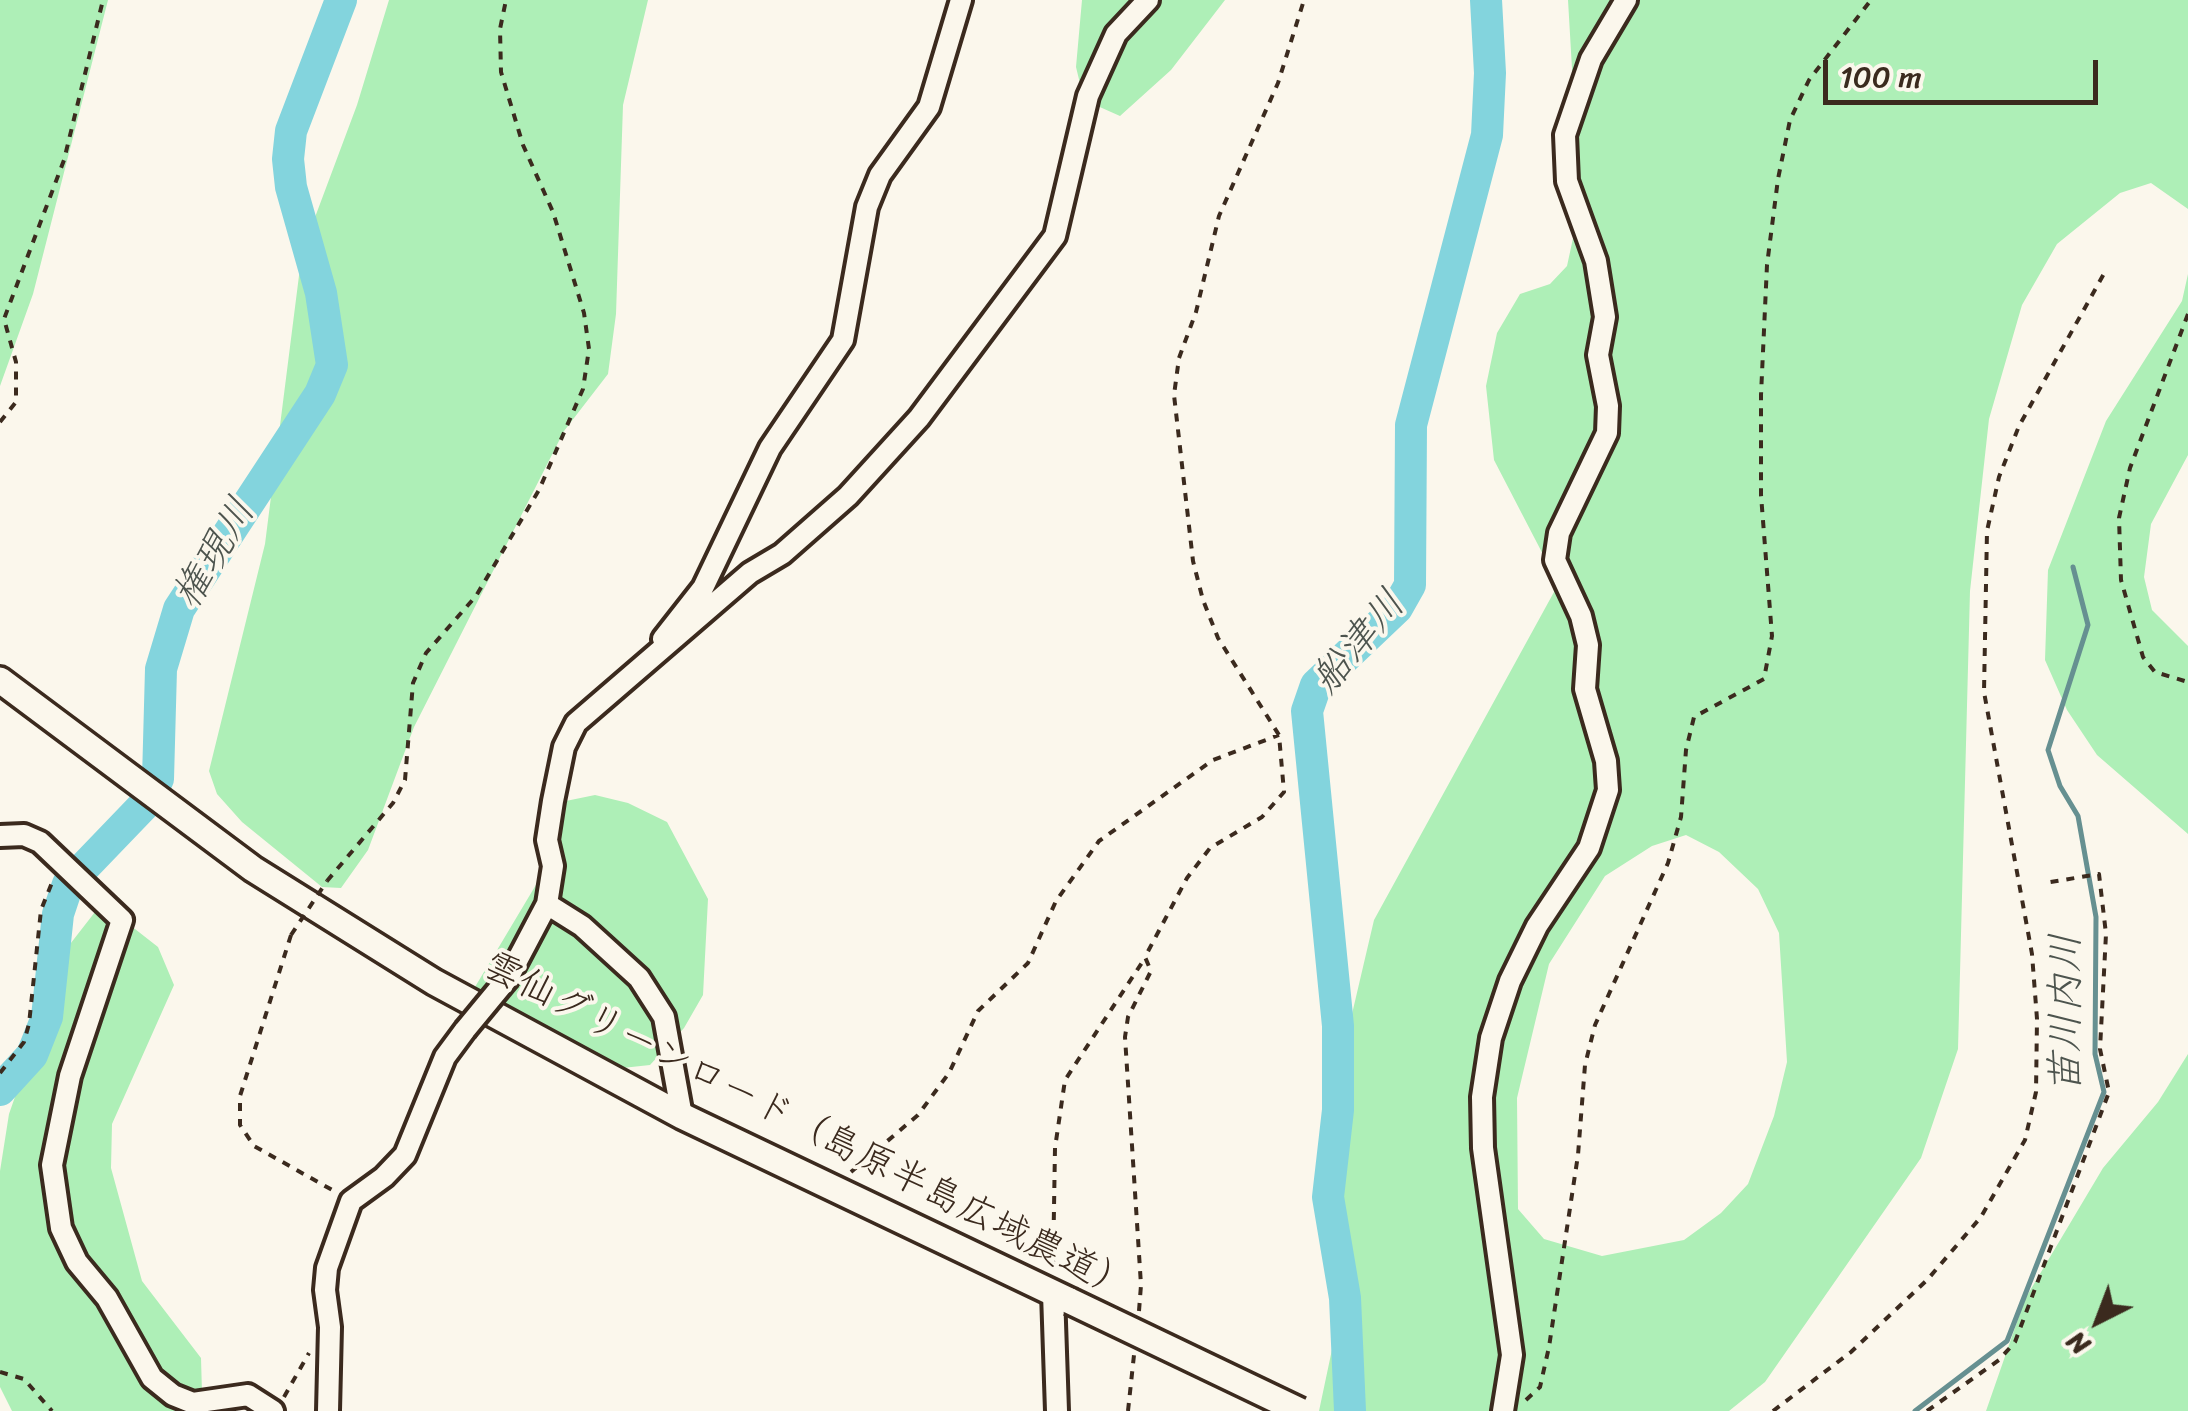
<!DOCTYPE html>
<html>
<head>
<meta charset="utf-8">
<style>
	body { margin:0 }
	#map { position:relative; width:2188px; height:1411px; overflow:hidden; background:#fbf7ec; font-family:Sriracha,sans-serif }
	canvas { display:block }
	.north { position:absolute; left:2048px; top:1271px; width:100px; height:100px; -webkit-text-stroke:8px #fbf7ec; paint-order:stroke; rotate:222deg; font-size:28px; font-weight:700; line-height:40px; text-align:center; color:#3b2a1e }
	.north::after { content:''; display:block; margin:auto; width:35px; height:45px; background:#3b2a1e; clip-path:polygon(50% 0,100% 100%,50% 72%,0 100%) }
	.scale { position:absolute; left:1823px; top:60px; width:275px; height:45px; box-sizing:border-box; border:5px solid #3b2a1e; border-top:0; padding-left:12px; font-size:30px; line-height:35px; white-space:nowrap; color:#3b2a1e; -webkit-text-stroke:8px #fbf7ec; paint-order:stroke }
</style>
</head>
<body>
<div id="map">
<canvas width="2188" height="1411"></canvas>
<div class="north">N</div>
<div class="scale">100 m</div>
</div>
<script>
const context = document.querySelector('canvas').getContext('2d');
context.lineJoin = 'round';
function paint(path, color) { context.fillStyle = color; context.fill(path, 'evenodd'); }
const toPath = rows => new Path2D(rows.map(r => 'M' + r).join(''));
function trace(path, color, width, dash) { context.strokeStyle = color; context.lineWidth = width; context.lineCap = dash ? 'butt' : 'round'; context.setLineDash(dash || []); context.stroke(path); }
function write(font, color, halo, rows, align = 'center') {
  context.font = font + ' Sriracha,"Klee One",sans-serif'; context.lineWidth = 8; context.setLineDash([]); context.textBaseline = 'middle'; context.strokeStyle = halo; context.fillStyle = color; for (const [text, x, y, turn = 0] of rows) {
    context.save(); context.translate(x, y); context.rotate((+turn || 0) * Math.PI / 180); context.textAlign = isNaN(turn) ? turn : align; if (halo) context.strokeText(text, 0, 0); context.fillText(text, 0, 0); context.restore();
  }
}
const green = toPath([
	[0,0,108,0,33,294,0,386],
	[389,0,648,0,623,105,616,314,608,374,564,431,414,727,368,850,341,888,322,887,242,822,217,794,209,771,265,544,302,252,357,105],
	[1082,0,1225,0,1171,70,1120,116,1084,100,1076,67],
	[1568,0,2188,0,2188,209,2151,183,2120,193,2057,244,2022,305,1989,419,1970,591,1958,1049,1921,1158,1765,1382,1729,1411,1319,1411,1334,1340,1352,1014,1374,920,1554,592,1549,566,1494,460,1486,386,1497,333,1520,294,1550,284,1567,266,1580,206],
	[1686,835,1719,852,1758,889,1779,933,1787,1062,1774,1116,1748,1184,1721,1213,1684,1240,1602,1256,1544,1239,1518,1209,1517,1098,1549,964,1605,876,1652,846],
	[2188,274,2188,455,2151,524,2144,577,2152,610,2188,646,2188,834,2097,755,2067,710,2045,660,2048,570,2106,421,2182,301],
	[595,795,628,803,667,822,708,899,703,995,684,1028,650,1065,613,1069,482,1010,475,987,546,868,561,802],
	[112,911,158,947,174,985,112,1124,111,1168,142,1281,201,1358,202,1393,197,1411,12,1411,0,1387,0,1171,9,1114,67,948,95,912],
	[2188,1054,2188,1411,1986,1411,2025,1299,2103,1168,2158,1102]
]);
const stream = toPath([
	[1915,1411,2007,1341,2104,1092,2095,1054,2096,917,2078,816,2060,786,2048,750,2088,625,2073,567]
]);
const river = toPath([
	[0,1090,32,1055,47,1017,58,914,68,884,143,806,158,779,161,669,179,609,320,394,332,365,321,293,291,187,288,159,291,131,341,0],
	[1350,1411,1345,1298,1328,1197,1338,1110,1338,1026,1307,711,1316,685,1397,608,1410,585,1411,425,1487,135,1490,73,1486,0]
]);
const path = toPath([
	[2188,314,2130,468,2119,518,2121,580,2143,657,2155,672,2188,682],
	[0,422,16,402,16,362,4,319,64,160,103,0],
	[327,881,393,803,405,780,413,683,426,653,476,596,539,490,583,389,589,349,584,313,553,212,523,145,501,72,500,29,506,0],
	[291,935,240,1096,240,1125,254,1146,334,1191],
	[0,1073,24,1042,29,1024,41,910,53,880],
	[851,1172,918,1115,949,1073,978,1011,1028,963,1056,901,1099,841,1213,760,1279,735],
	[1053,1268,1055,1148,1065,1080,1145,958],
	[1139,1311,1141,1285,1125,1037,1128,1017,1151,971,1145,957,1187,878,1210,848,1262,817,1284,792,1279,735,1218,638,1203,600,1193,561,1174,395,1179,358,1196,312,1219,216,1278,83,1304,0],
	[0,1372,24,1379,52,1411],
	[284,1397,309,1353],
	[1526,1400,1540,1387,1549,1347,1578,1155,1585,1065,1595,1025,1668,863,1681,817,1686,750,1694,717,1764,679,1772,636,1761,495,1761,395,1767,265,1778,179,1790,120,1809,80,1871,0],
	[1128,1411,1134,1355],
	[1773,1411,1851,1352,1928,1279,1981,1217,2025,1140,2036,1092,2037,1019,2032,954,1984,692,1987,531,1999,477,2019,426,2106,270],
	[1927,1411,1999,1360,2015,1342,2109,1092,2100,1049,2106,934,2099,874,2045,883]
]);
const minor = toPath([
	[663,639,703,588,770,448,843,340,867,207,880,175,929,107,961,0],
	[0,836,24,835,40,842,122,920,70,1076,52,1165,61,1228,77,1262,107,1298,152,1378,173,1395,193,1403,248,1395,273,1411],
	[547,904,582,926,639,978,664,1017,682,1116],
	[508,978,547,904,553,866,547,840,553,801,564,747,576,723,750,573,782,554,848,496,919,418,1055,236,1088,96,1116,34,1148,0],
	[1053,1293,1057,1411],
	[328,1411,330,1327,325,1290,327,1268,351,1201,384,1177,405,1155,445,1057,465,1030],
	[1503,1411,1512,1355,1483,1148,1482,1097,1491,1038,1510,981,1537,926,1589,848,1608,790,1606,761,1585,689,1588,645,1581,616,1555,560,1559,533,1607,433,1608,406,1598,355,1605,317,1596,261,1567,181,1565,135,1591,59,1626,0]
]);
const tertiary = toPath([
	[0,680,253,869,434,982,682,1116,1070,1301]
]);
const pathBridge = toPath([
	[291,935,327,881]
]);
const minorBridge = toPath([
	[465,1030,508,978]
]);
const tertiaryBridge = toPath([
	[1070,1301,1300,1411]
]);
const streetNames = [
	["雲仙グリーンロード（島原半島広域農道）",807,1128,27]
];
const waterNames = [
	["権現川",216,554,-59],
	["船津川",1360,643,-50],
	["苗川内川",2068,1013,-90]
];
paint(green, '#aeefb7');
trace(stream, '#669091', 5);
trace(river, '#83d4dd', 32);
trace(minor, '#3b2a1e', 28);
trace(tertiary, '#3b2a1e', 32);
trace(path, '#3b2a1e', 4, [8, 8]);
trace(minor, '#fbf7ec', 20);
trace(tertiary, '#fbf7ec', 25);
trace(minorBridge, '#3b2a1e', 28, []);
trace(tertiaryBridge, '#3b2a1e', 32, []);
trace(pathBridge, '#3b2a1e', 4, [8, 8]);
trace(minorBridge, '#fbf7ec', 20);
trace(tertiaryBridge, '#fbf7ec', 25);
write('38px', '#3b2a1e', '#fbf7ec', streetNames);
write('italic 40px', '#4d544e', '#fbf7ec', waterNames);
</script>
</body>
</html>
